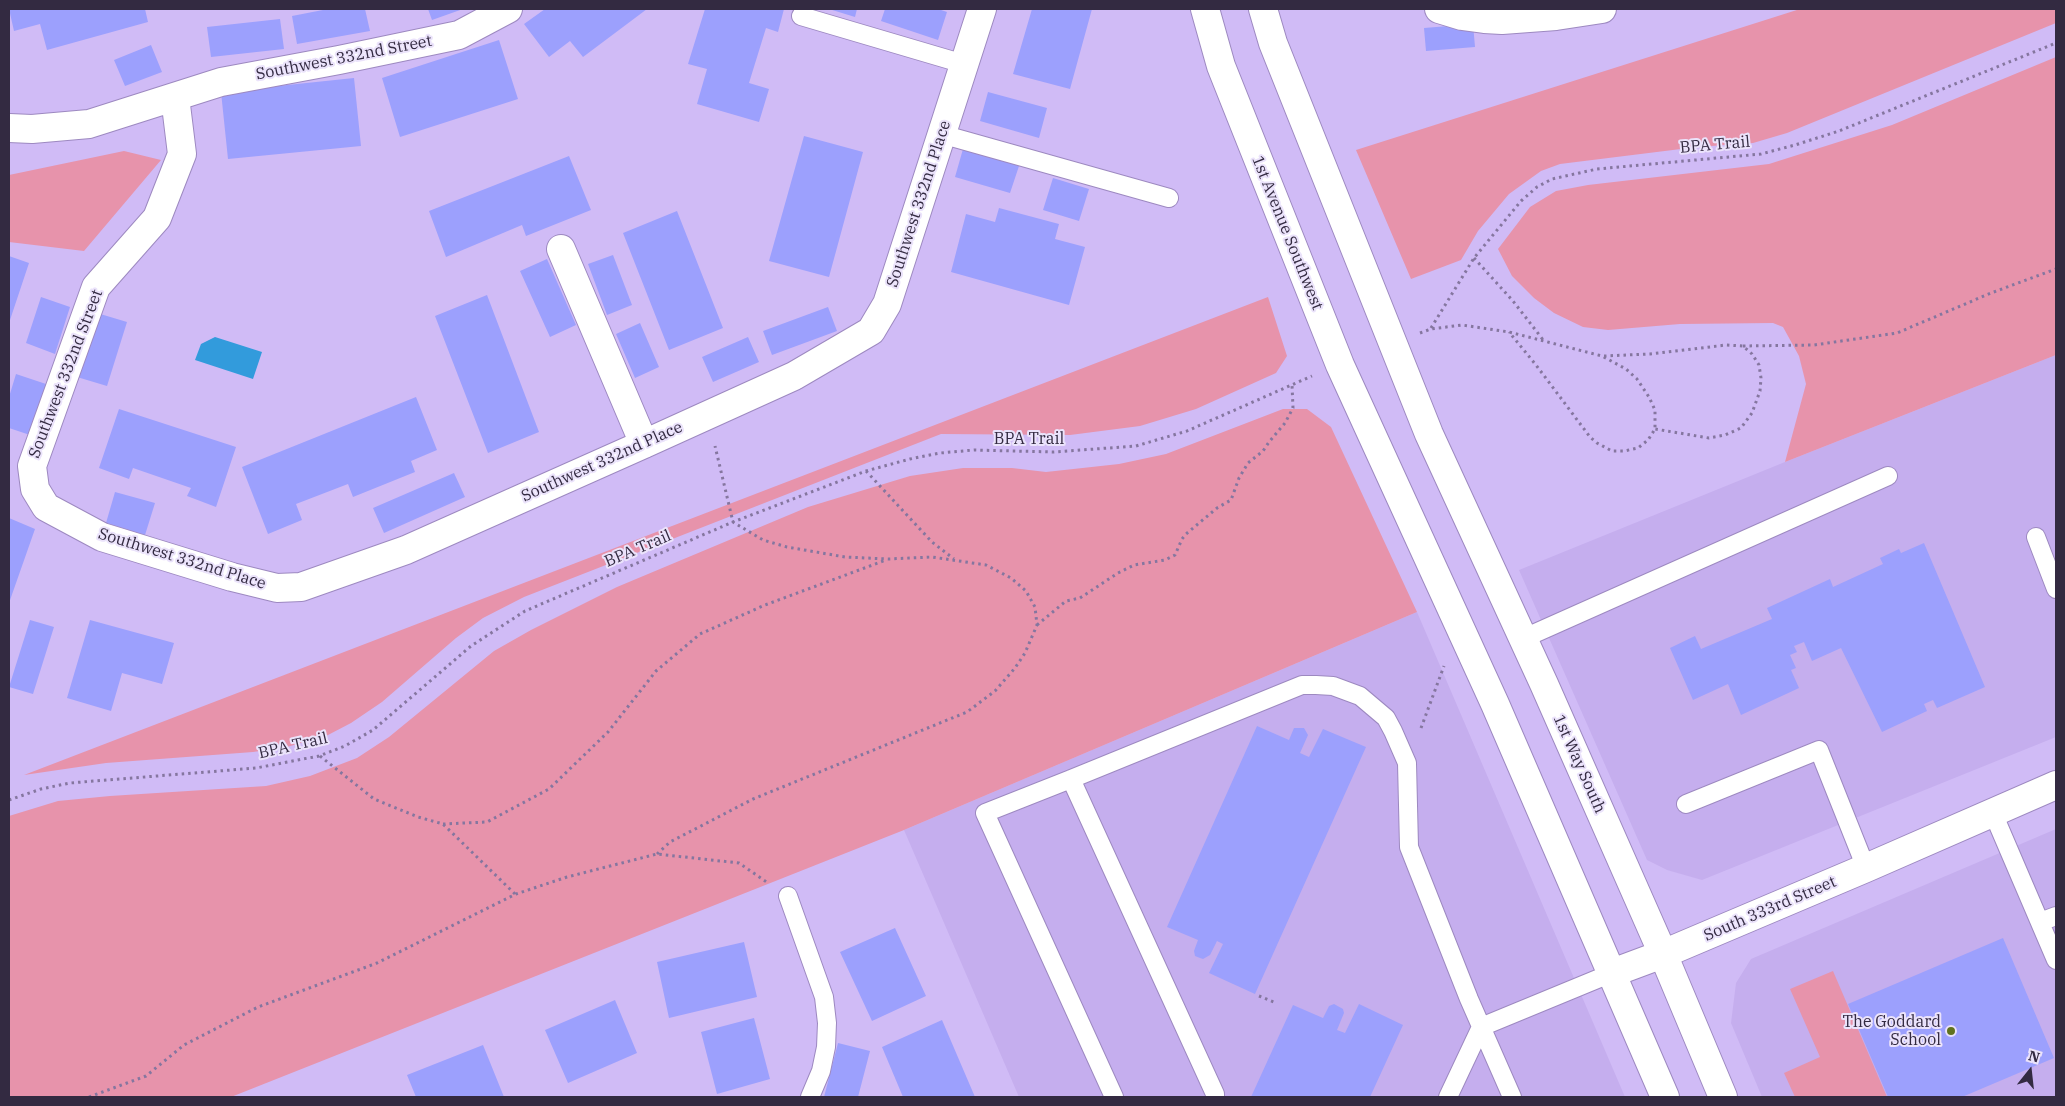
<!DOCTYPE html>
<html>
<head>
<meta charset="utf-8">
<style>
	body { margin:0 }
	#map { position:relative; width:2065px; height:1106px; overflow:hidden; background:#d0bbf6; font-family:"IBM Plex Serif",serif }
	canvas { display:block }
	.frame { position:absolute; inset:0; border:10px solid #332a41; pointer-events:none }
	.north { position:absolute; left:2005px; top:1046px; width:50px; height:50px; -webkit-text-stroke:4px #ebe3fb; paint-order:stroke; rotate:16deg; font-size:14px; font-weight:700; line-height:20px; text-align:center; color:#332a41 }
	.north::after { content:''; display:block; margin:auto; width:18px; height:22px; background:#332a41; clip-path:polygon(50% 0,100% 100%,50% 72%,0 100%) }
</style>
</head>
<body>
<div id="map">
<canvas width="2065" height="1106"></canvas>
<div class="frame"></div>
<div class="north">N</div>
</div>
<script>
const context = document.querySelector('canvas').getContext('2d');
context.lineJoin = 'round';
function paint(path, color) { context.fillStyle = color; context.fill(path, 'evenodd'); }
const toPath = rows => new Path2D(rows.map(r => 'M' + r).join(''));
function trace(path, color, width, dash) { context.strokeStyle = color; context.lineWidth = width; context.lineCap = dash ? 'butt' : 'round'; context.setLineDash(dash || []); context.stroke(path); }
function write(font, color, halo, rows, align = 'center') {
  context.font = font + ' "IBM Plex Serif",serif'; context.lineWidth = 4; context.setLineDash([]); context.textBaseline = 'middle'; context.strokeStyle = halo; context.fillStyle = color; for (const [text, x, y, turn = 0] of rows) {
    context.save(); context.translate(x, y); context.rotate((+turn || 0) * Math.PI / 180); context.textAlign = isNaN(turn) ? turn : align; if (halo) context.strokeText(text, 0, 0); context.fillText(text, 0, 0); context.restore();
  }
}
const built = toPath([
	[2056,355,2056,737,1702,880,1667,870,1647,860,1519,570,1785,462],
	[1417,612,1625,1097,1019,1097,904,830],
	[2056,829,2056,1097,1762,1097,1731,1023,1736,983,1751,959]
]);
const green = toPath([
	[1800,9,2056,9,2056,23,1787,133,1753,143,1697,147,1560,164,1541,171,1509,194,1478,231,1461,260,1411,279,1356,150],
	[2056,57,2056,355,1785,462,1806,384,1799,356,1783,327,1773,323,1680,324,1608,330,1583,327,1554,313,1534,298,1512,276,1498,249,1530,207,1556,191,1588,185,1769,164,1892,125],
	[124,151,161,160,84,251,9,242,9,175],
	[1268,297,1287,356,1276,373,1196,409,1140,426,1070,435,941,434,524,597,483,618,456,638,382,702,351,723,328,735,287,747,253,752,106,763,24,775],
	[1283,409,1307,409,1331,427,1417,612,904,830,231,1097,9,1097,9,816,58,801,110,796,266,786,310,776,357,758,389,737,494,651,531,630,617,587,808,507,910,476,963,468,1012,468,1046,472,1119,464,1166,454],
	[1833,971,1887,1097,1795,1097,1784,1073,1820,1057,1790,989]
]);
const water = toPath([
	[215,337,262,352,253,379,195,360,201,344]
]);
const building = toPath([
	[9,9,145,9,148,22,47,50,40,24,14,31],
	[328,9,365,9,370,31,297,44,292,16],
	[428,9,463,9,432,20],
	[545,9,647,9,583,57,570,41,549,57,524,24],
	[705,9,784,9,778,32,766,28,749,83,769,89,759,122,697,104,707,69,688,64],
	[829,9,857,9,855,17],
	[885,9,938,9,947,12,938,40,881,21],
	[1032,9,1092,9,1070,89,1013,74],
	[280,19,284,49,211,57,207,27],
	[1473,24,1475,47,1426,51,1424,28],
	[499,40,518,99,400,137,382,78],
	[151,45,162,72,125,86,114,60],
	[354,78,361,146,228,159,221,92],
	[988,92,1047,108,1039,138,980,121],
	[804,136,863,152,829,277,769,261],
	[963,149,1019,166,1010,193,955,177],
	[569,156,591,210,526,236,522,225,446,257,429,211],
	[1053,178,1089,189,1079,221,1043,210],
	[999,208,1059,224,1055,239,1085,247,1069,305,951,272,966,214,995,222],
	[677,211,723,328,669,350,623,233],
	[613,255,632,305,607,315,588,264],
	[9,256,29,263,9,323],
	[547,259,576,325,550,337,520,271],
	[487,295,539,432,488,453,435,316],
	[41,297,70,307,55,354,26,343],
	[828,307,837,331,772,355,763,331],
	[97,313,127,322,107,386,77,377],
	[640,323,659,367,635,378,616,334],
	[748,337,759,362,713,382,702,357],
	[16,374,46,384,30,435,9,428,9,397],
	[416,397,437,450,411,461,415,472,353,497,348,484,296,504,302,520,268,534,242,467],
	[119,409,236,447,216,507,187,496,191,488,133,468,129,479,99,468],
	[454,473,465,497,384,533,373,508],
	[115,492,155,503,145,535,106,523],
	[9,518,35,529,9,603],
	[1924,543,1985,687,1937,708,1933,700,1924,704,1927,711,1882,732,1841,648,1812,661,1804,642,1794,646,1797,652,1790,655,1796,668,1791,670,1799,688,1741,715,1728,684,1693,700,1670,648,1695,636,1701,649,1772,619,1767,608,1830,579,1833,587,1883,564,1880,558,1899,549,1901,553],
	[30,620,54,627,33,694,9,687],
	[90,620,174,643,162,684,122,673,111,711,67,698],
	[1257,726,1289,740,1294,728,1304,728,1308,735,1300,753,1309,757,1323,729,1366,747,1255,994,1209,973,1223,944,1217,941,1210,955,1203,959,1200,958,1195,956,1194,951,1198,940,1167,927],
	[895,928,926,996,872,1021,840,952],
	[2003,938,2054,1058,1962,1097,1888,1097,1848,1004],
	[744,942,757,997,669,1018,657,962],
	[615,1000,637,1053,568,1083,545,1030],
	[1334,1004,1343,1009,1344,1013,1337,1030,1345,1033,1359,1004,1403,1025,1370,1097,1251,1097,1293,1005,1323,1018,1329,1006],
	[754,1018,770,1079,717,1094,701,1032],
	[942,1020,975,1097,903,1097,882,1047],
	[838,1043,870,1051,858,1097,824,1097],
	[483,1045,504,1097,416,1097,407,1075]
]);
const path = toPath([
	[1474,258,1513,301,1544,341],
	[1431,328,1474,258,1521,201,1537,187,1552,179,1597,169,1761,154,1795,145,1839,131,2056,43],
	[1420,333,1431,329,1462,325,1509,332,1602,356,1626,369,1637,379,1649,397,1655,410,1655,429,1648,440,1638,448,1624,451,1612,451,1597,443,1590,437,1536,365,1509,332],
	[1743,346,1814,345,1897,333,1991,293,2056,269],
	[1604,356,1650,354,1726,345,1743,346,1752,354,1759,365,1761,378,1760,391,1752,413,1741,428,1725,435,1709,438,1655,429],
	[866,471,932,542,954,559],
	[1037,625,1066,601,1080,598,1118,573,1134,565,1165,560,1175,555,1182,539,1186,534,1217,508,1231,500,1239,478,1248,463,1263,451,1269,442,1285,423,1293,408,1292,385],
	[1421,728,1444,666],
	[320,756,374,799,418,817,443,824,515,894],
	[9,800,41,789,70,783,256,768,319,756,345,746,373,730,471,646,525,611,733,522,866,471,910,459,940,453,974,450,1054,452,1136,446,1187,431,1312,376],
	[443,824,487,822,549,789,608,732,656,671,700,634,765,605,886,560],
	[657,854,670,842,753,799,967,712,995,691,1015,668,1025,653,1037,625,1035,607,1026,591,1011,578,986,565,932,557,888,559,845,557,787,547,763,540,733,522,715,446],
	[1259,996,1276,1003],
	[89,1097,146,1076,184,1045,258,1007,377,963,516,894,567,877,657,854,739,863,768,883]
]);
const lane = toPath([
	[801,16,964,64],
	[941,134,1169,198],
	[2036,537,2056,589],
	[1522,639,1888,476],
	[1071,779,985,813,1114,1097],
	[1686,804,1819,750,1866,868],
	[1993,813,2056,960],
	[788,896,824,997,827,1023,826,1047,821,1071,810,1097],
	[2040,922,2056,916],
	[1481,1027,1612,973],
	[1215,1097,1215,1094,1071,779,1302,685,1316,685,1333,686,1360,696,1386,718,1393,731,1407,763,1409,847,1469,999,1512,1097],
	[1448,1097,1481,1027]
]);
const street = toPath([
	[1439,9,1462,16,1484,19,1502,20,1556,16,1602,9],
	[175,97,182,154,157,218,96,287,32,466,35,489,46,507,102,537,232,577,277,588,301,587,406,550,644,444,794,376,871,331,887,304,982,9],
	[9,128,32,129,89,124,221,82,339,60,459,35,508,9],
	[561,249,644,444],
	[1612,973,1663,954,1866,868,2056,785]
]);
const secondary = toPath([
	[1205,9,1221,66,1340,365,1495,704,1665,1097],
	[1263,9,1273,43,1429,434,1544,684,1663,954,1723,1097]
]);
const markers = [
	[1951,1031,5,"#60721f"]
];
const streetNames = [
	["Southwest 332nd Street",344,58,-11],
	["BPA Trail",1715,145,-5],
	["Southwest 332nd Place",919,204,-72],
	["1st Avenue Southwest",1287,233,68],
	["Southwest 332nd Street",66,374,-69],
	["BPA Trail",1029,439],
	["Southwest 332nd Place",602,462,-24],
	["BPA Trail",638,549,-23],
	["Southwest 332nd Place",182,559,17],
	["BPA Trail",293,746,-13],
	["1st Way South",1579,764,66],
	["South 333rd Street",1770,909,-23]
];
const poiNames = [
	["The Goddard",1941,1022],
	["School",1941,1040]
];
paint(built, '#c5aeee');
paint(green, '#e793ab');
paint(water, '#329bdc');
paint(building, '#9ca0fd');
trace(lane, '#9d89c0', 20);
trace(street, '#9d89c0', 30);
trace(secondary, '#9d89c0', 30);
trace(path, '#85769f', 3, [2.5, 4]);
trace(lane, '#fff', 18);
trace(street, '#fff', 28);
trace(secondary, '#fff', 28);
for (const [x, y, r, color] of markers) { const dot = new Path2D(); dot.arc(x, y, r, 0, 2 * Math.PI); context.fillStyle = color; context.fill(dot); trace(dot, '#ebe3fb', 2); }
write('16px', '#332a41', '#ebe3fb', streetNames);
write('16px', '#332a41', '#ebe3fb', poiNames, 'right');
</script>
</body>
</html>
